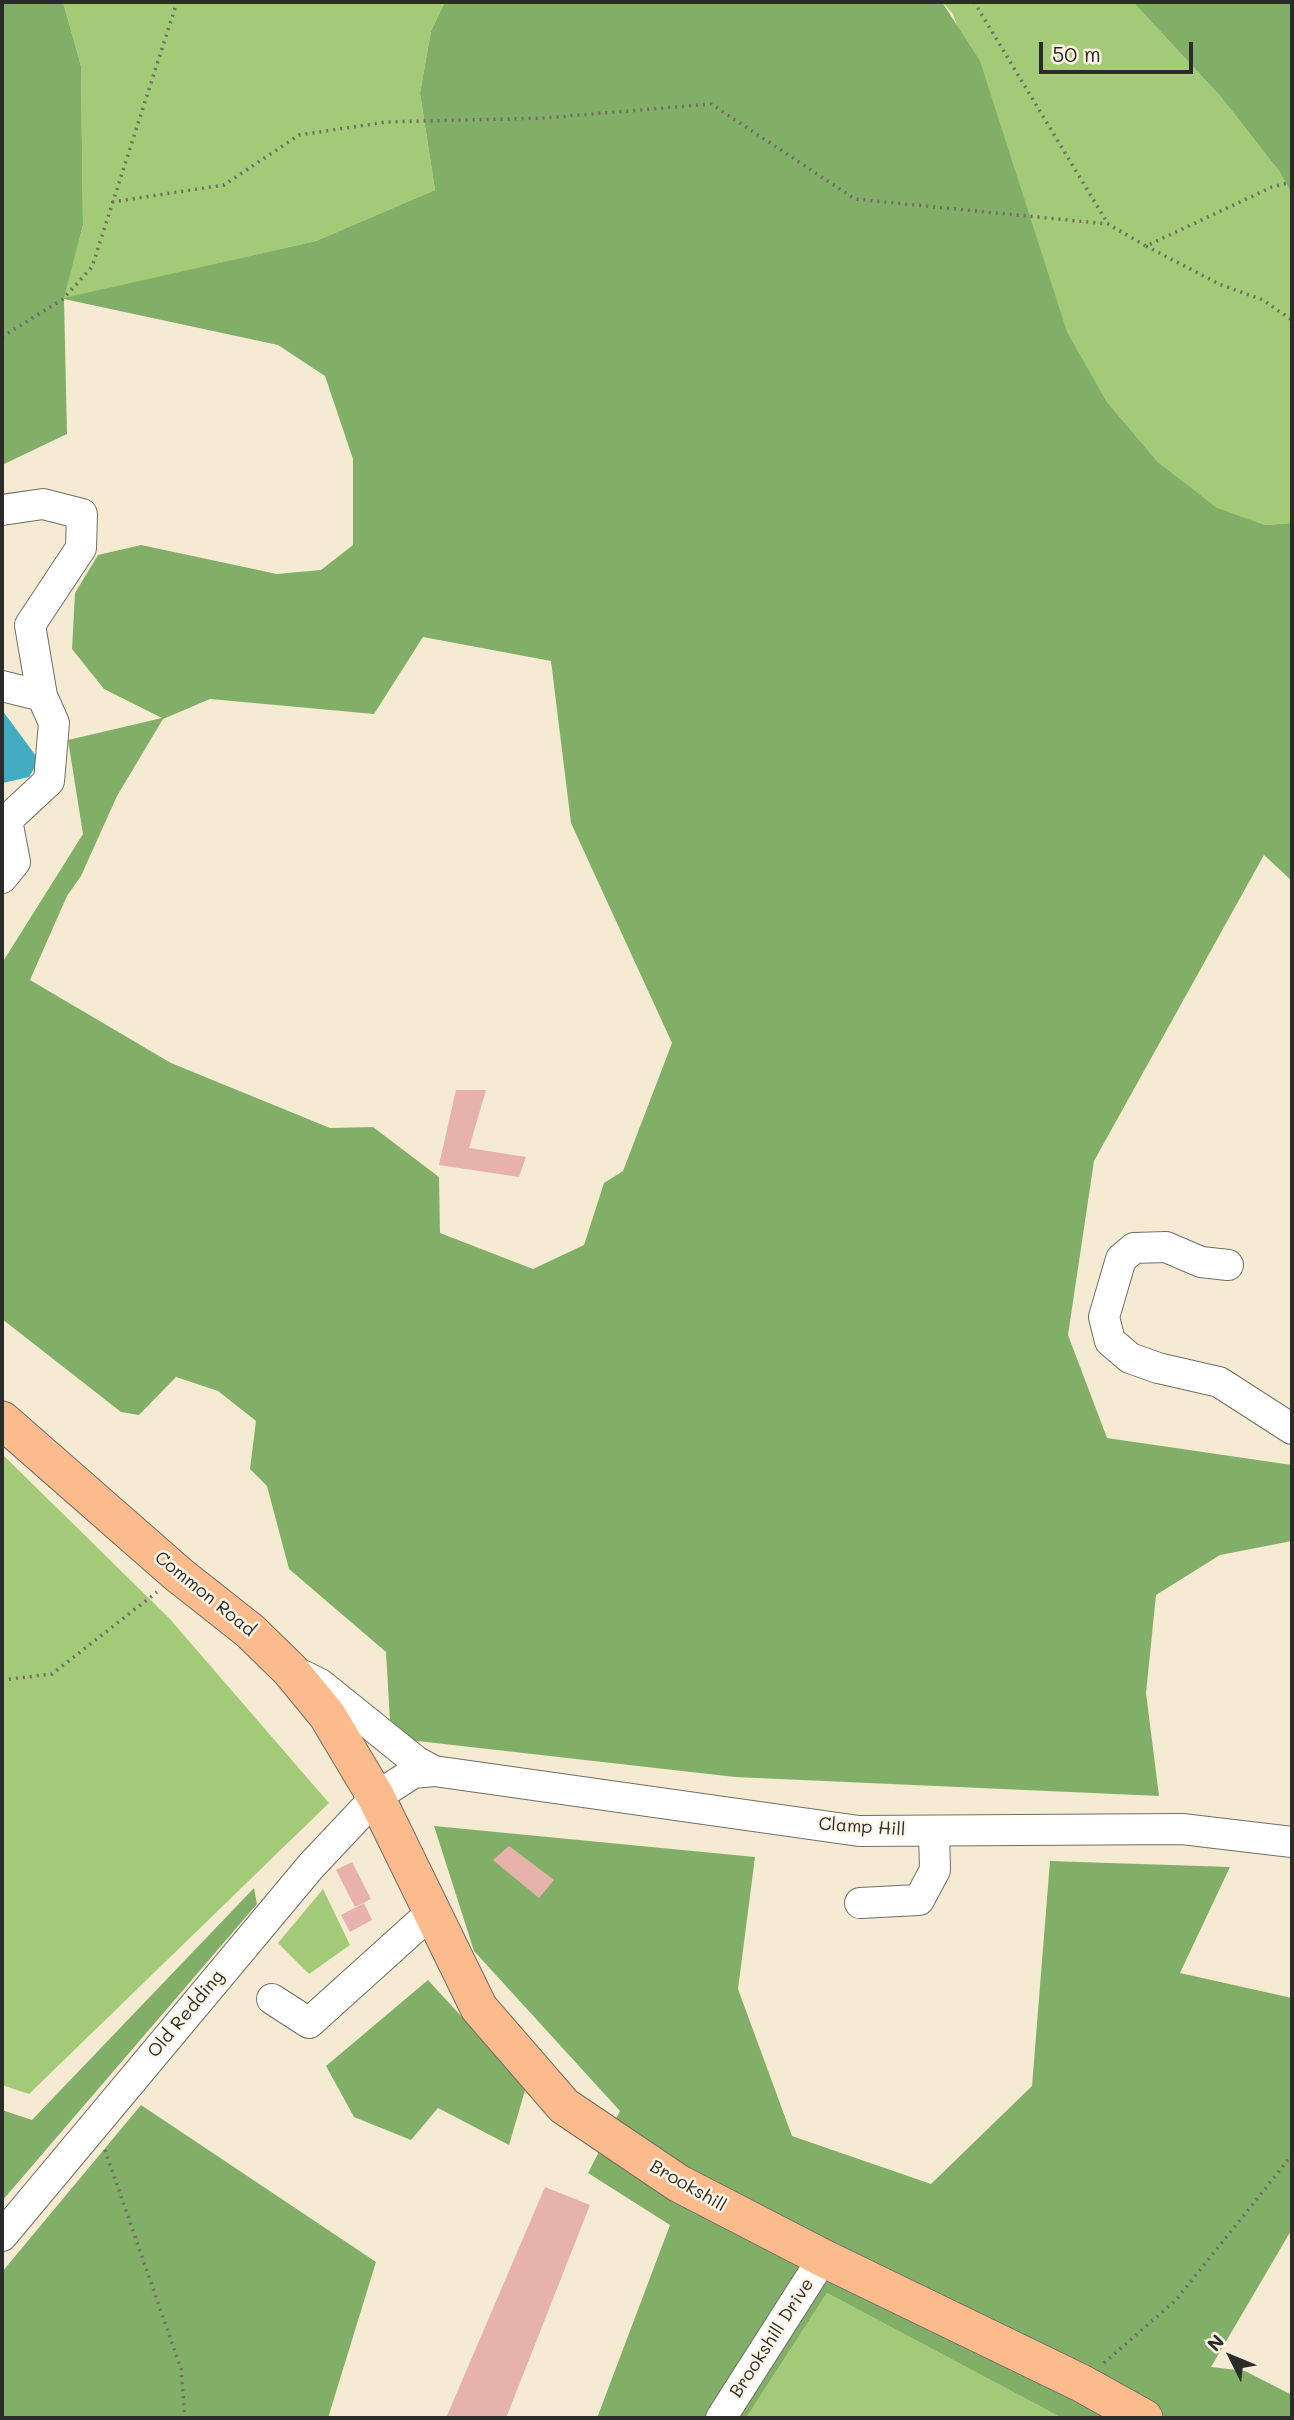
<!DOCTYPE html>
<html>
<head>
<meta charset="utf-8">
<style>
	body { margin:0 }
	#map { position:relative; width:1294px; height:2420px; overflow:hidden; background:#f5ebd3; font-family:Mali,sans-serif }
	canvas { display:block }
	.frame { position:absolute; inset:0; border:4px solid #2b2b2b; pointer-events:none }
	.north { position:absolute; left:1196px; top:2322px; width:70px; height:70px; -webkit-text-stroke:5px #fcf5e5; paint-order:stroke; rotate:313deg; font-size:19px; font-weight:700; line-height:28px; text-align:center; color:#2b2b2b }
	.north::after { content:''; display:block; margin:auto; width:24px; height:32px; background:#2b2b2b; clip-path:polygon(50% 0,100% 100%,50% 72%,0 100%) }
	.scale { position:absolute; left:1039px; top:42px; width:154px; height:32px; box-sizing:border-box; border:4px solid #2b2b2b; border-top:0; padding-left:9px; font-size:21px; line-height:24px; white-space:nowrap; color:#2b2b2b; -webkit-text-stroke:5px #fcf5e5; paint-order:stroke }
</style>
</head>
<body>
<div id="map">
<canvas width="1294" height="2420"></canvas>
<div class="frame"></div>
<div class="north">N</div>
<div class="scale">50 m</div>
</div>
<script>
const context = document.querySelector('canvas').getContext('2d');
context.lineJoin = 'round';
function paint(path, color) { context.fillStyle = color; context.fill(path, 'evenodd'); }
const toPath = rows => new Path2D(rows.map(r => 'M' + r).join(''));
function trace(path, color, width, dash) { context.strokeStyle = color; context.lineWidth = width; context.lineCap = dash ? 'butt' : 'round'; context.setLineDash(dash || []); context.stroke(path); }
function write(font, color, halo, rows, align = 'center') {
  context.font = font + ' Mali,sans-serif'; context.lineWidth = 5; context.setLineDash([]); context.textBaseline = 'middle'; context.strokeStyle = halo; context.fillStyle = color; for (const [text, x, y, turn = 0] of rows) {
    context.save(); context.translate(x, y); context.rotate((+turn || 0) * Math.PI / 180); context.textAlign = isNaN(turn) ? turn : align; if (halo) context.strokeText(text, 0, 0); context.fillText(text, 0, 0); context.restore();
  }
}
const green = toPath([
	[63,2,445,2,431,31,420,93,435,190,316,241,63,299,83,225,81,66],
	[942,2,1133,2,1221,97,1279,171,1292,194,1292,523,1265,525,1217,509,1158,462,1107,402,1067,333,953,14],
	[2,1454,169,1618,329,1803,29,2094,2,2085],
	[323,1889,350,1945,309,1974,278,1943],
	[827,2293,1062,2418,746,2418]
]);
const forest = toPath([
	[2,2,63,2,81,66,83,225,64,298,316,241,435,190,420,93,431,31,445,2,942,2,980,61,1067,332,1107,402,1158,462,1217,508,1265,525,1292,523,1292,881,1264,855,1094,1161,1068,1335,1107,1438,1292,1465,1292,1541,1220,1555,1156,1595,1146,1693,1159,1796,735,1777,391,1738,386,1652,289,1569,267,1486,250,1469,256,1421,218,1391,176,1377,139,1415,121,1412,2,1319,2,963,83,834,68,740,162,718,104,689,72,649,75,593,98,555,141,545,277,574,321,570,353,545,353,459,325,376,278,345,64,299,67,434,2,465],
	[423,637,551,661,571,823,672,1043,623,1171,604,1183,584,1245,533,1269,440,1233,439,1177,373,1127,330,1128,171,1063,30,980,67,896,81,876,117,796,163,719,210,699,374,714],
	[1133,2,1292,2,1292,194,1279,171,1221,97],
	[434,1826,755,1857,738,1989,792,2136,931,2184,1032,2086,1050,1861,1230,1867,1180,1973,1292,1998,1292,2229,1211,2367,1245,2371,1292,2395,1292,2418,1062,2418,827,2293,746,2418,597,2418,670,2225,588,2173,620,2111,474,1951],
	[254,1888,257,1904,2,2201,2,2110,32,2120],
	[428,1980,526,2087,509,2145,438,2108,411,2140,354,2117,326,2066],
	[141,2105,376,2262,328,2418,2,2418,2,2272]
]);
const water = toPath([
	[2,710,39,760,29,777,3,783]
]);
const building = toPath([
	[456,1090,486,1090,469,1148,526,1157,519,1177,439,1165],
	[509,1846,554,1880,539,1898,493,1860],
	[352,1862,371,1899,355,1907,336,1870],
	[364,1903,372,1920,350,1932,341,1915],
	[545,2187,590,2205,506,2418,446,2418]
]);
const path = toPath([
	[974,2,1108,224],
	[112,202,224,185,299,135,386,122,545,118,711,104,855,199,1108,224,1146,246,1272,187,1292,182],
	[1146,246,1219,284,1263,300,1292,320],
	[2,337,63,299,92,267,177,2],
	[2,1680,52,1674,157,1592],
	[105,2150,181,2369,185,2418],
	[1104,2363,1176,2300,1292,2155]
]);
const minor = toPath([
	[2,510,43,504,82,514,81,548,30,625,42,696,54,723,49,781,7,820,15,862,2,878],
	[2,686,42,696],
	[1228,1265,1201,1262,1166,1247,1134,1248,1121,1259,1104,1317,1110,1341,1130,1358,1158,1368,1219,1382,1292,1429],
	[302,1675,320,1684,417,1762,434,1771],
	[860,1903,919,1900,935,1870,934,1831],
	[272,1999,309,2023,432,1912],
	[2,2236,311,1866,376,1797,413,1773,434,1771,859,1831,1182,1829,1292,1842],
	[721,2418,823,2258]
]);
const major = toPath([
	[2,1420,179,1575,250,1631,290,1670,327,1715,376,1797,479,2008,564,2106,678,2183,823,2258,1081,2383,1144,2418]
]);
const streetNames = [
	["Common Road",205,1594,39],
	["Clamp Hill",862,1827,4],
	["Old Redding",186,2014,-50],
	["Brookshill",688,2186,30],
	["Brookshill Drive",772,2338,-57]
];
paint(green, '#a3cb77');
paint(forest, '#82af68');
paint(water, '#42acc2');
paint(building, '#e7b2aa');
trace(minor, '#726e66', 32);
trace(major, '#726e66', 39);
trace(path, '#726e66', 3.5, [2, 5]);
trace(minor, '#fff', 30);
trace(major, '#fbbb8c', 37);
write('18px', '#2b2b2b', '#fcf5e5', streetNames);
</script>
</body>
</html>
